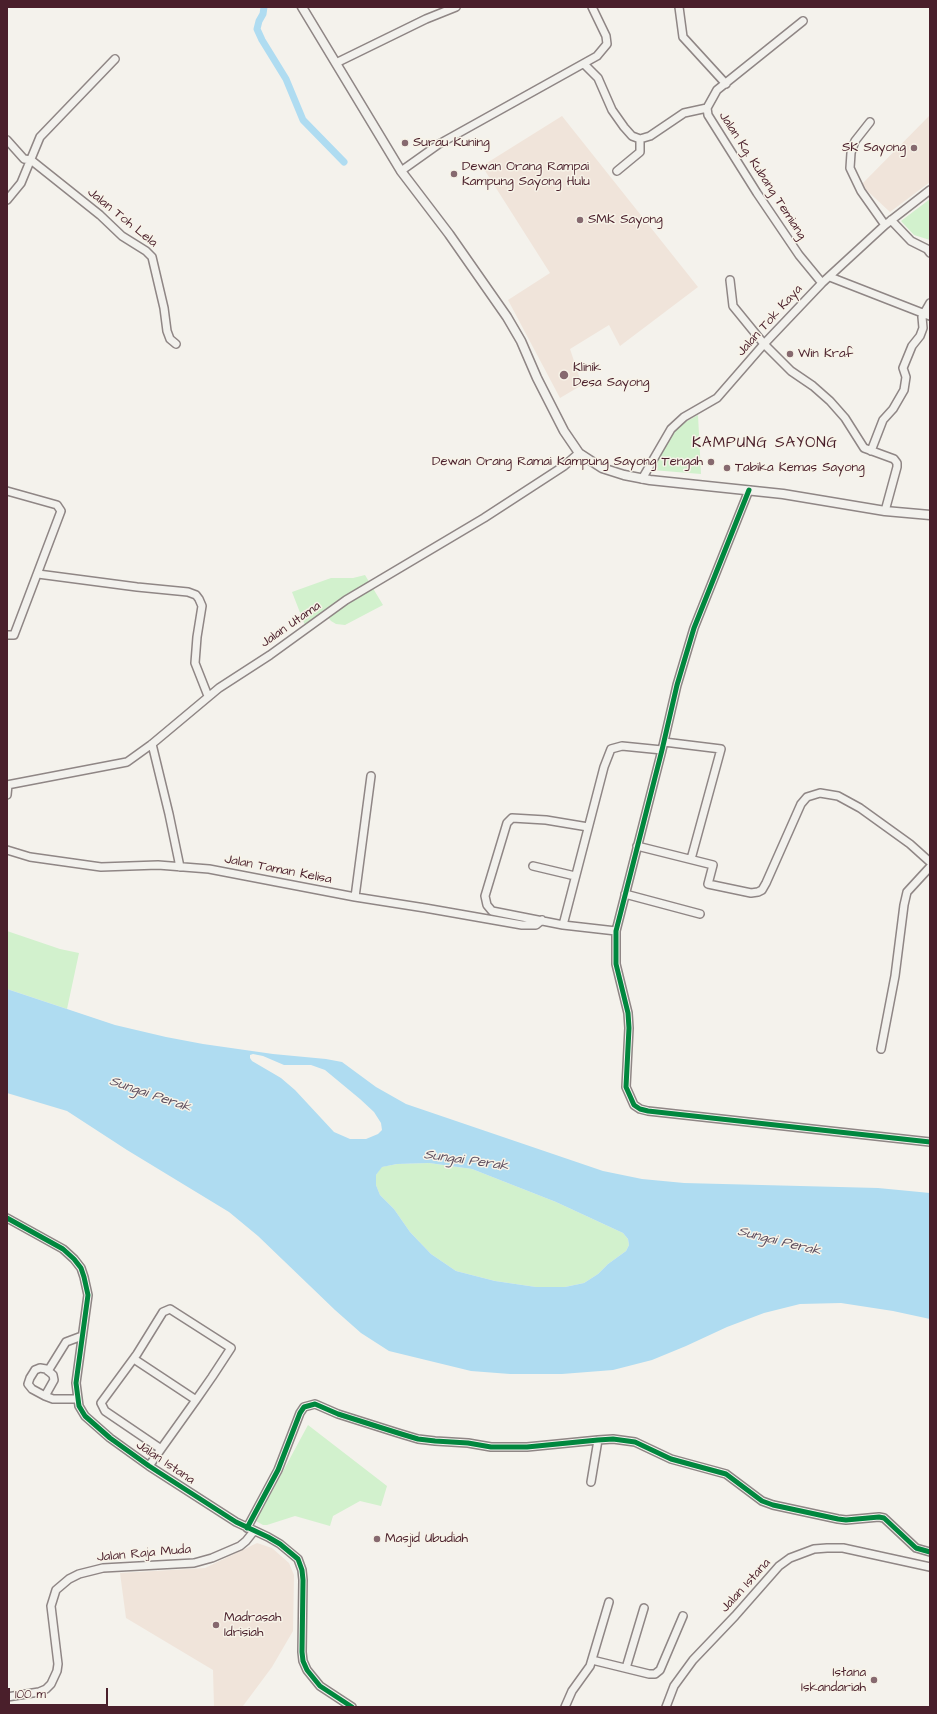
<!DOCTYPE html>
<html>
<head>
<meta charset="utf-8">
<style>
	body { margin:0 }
	#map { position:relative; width:937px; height:1714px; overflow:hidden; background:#f4f2ec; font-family:"Architects Daughter",sans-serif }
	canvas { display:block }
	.frame { position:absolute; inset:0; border:8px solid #4a1f2b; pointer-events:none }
	.scale { position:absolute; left:8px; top:1688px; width:100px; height:18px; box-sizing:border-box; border:2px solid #4a1f2b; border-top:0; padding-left:5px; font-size:12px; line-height:14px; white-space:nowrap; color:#4a1f2b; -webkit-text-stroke:3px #f7f3e8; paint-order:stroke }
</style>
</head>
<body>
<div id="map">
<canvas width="937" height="1714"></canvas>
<div class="frame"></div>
<div class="scale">100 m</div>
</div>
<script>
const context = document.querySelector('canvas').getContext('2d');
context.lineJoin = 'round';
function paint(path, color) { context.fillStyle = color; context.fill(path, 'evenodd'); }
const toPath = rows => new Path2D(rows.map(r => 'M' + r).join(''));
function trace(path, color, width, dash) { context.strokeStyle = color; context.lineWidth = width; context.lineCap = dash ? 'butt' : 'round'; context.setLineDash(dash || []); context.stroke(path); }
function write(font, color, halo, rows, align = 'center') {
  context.font = font + ' "Architects Daughter",sans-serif'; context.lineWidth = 3; context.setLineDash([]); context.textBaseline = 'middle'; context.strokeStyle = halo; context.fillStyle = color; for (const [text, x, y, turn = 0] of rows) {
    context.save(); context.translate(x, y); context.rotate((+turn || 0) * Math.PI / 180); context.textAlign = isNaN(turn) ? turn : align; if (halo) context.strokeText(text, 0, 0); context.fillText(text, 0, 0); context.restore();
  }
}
const built = toPath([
	[930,115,930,182,890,212,861,185],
	[562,116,698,287,620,346,609,325,570,349,582,385,560,398,508,300,550,273,482,166],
	[257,1543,272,1548,289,1563,294,1575,293,1631,272,1667,243,1706,214,1707,213,1670,126,1618,120,1573,205,1568]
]);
const green = toPath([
	[930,199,930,240,914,235,901,221],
	[698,415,701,474,652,470,673,432,687,421],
	[365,575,383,605,345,625,336,624,331,621,327,616,306,628,292,592,331,578,353,578],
	[7,931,60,949,79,953,67,1009,7,989],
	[429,1163,472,1169,556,1202,623,1233,628,1239,629,1245,626,1251,608,1264,598,1274,584,1283,565,1287,536,1287,495,1281,456,1271,431,1254,410,1232,394,1209,380,1195,376,1185,376,1175,381,1167,397,1164],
	[308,1425,387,1486,381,1506,360,1501,333,1516,330,1526,295,1516,267,1525,263,1525,256,1521]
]);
const water = toPath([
	[7,989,115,1025,166,1037,203,1044,273,1054,326,1059,342,1062,376,1087,406,1104,603,1171,642,1179,684,1183,878,1188,930,1193,930,1319,893,1311,841,1303,800,1304,764,1313,727,1327,686,1346,652,1360,613,1370,562,1374,510,1374,471,1371,389,1351,361,1333,335,1310,258,1236,229,1212,127,1150,67,1111,7,1093],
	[253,1054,263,1056,284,1065,311,1065,325,1070,360,1099,374,1112,381,1123,382,1130,378,1134,366,1139,350,1139,334,1132,295,1090,281,1078,252,1061,250,1058,250,1055],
	[429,1163,472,1169,556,1202,623,1233,628,1239,629,1245,626,1251,608,1264,598,1274,584,1283,565,1287,536,1287,495,1281,456,1271,431,1254,410,1232,394,1209,380,1195,376,1185,376,1175,382,1167,397,1164]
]);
const canal = toPath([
	[264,7,263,14,259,21,257,29,262,40,286,79,303,120,344,162]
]);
const minor = toPath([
	[679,7,683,37,726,84],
	[803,21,717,90,707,108,708,115,757,193,799,255,822,283],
	[336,63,426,19,456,7],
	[584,64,598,78,612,110,624,127,632,136,640,139,650,136,684,113,707,108],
	[870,122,855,141,851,153,850,168,861,191,885,225],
	[7,140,24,159,31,160,100,215,122,236,146,251,152,257,164,308,167,331,170,339,176,344],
	[401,171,439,144,597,56,607,44,606,36,592,7],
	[617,171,640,152,640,139],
	[7,200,21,183,40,137,115,59],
	[891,220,911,241,927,249,930,253],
	[830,277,930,316],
	[730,280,733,306,764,344,791,371,813,386,830,401,845,418,864,448,894,459,897,463,897,467,885,511],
	[871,451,883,420,893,409,904,390,906,377,903,368,912,346,920,336,923,328,922,317,930,303],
	[642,479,671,429,684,417,717,398,764,344,822,283,885,225,930,190],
	[749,490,694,628,677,685,662,750,616,931,616,964,628,1013,629,1028,626,1087,634,1105,640,1109,648,1111,930,1142],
	[7,491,57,505,61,511,14,635,7,635],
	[38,574,137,587,188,592,196,595,199,599,202,606,197,637,195,663,208,696],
	[664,742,721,749,691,859],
	[152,744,169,814,180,867],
	[7,785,127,762,152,744,219,688,270,655,346,600,484,518,564,466,579,453],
	[7,795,8,785],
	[588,827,546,820,512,818,507,823,485,896,487,905,492,911,563,925,616,931],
	[637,846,713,865,708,884,751,893,758,892,762,890,766,883,801,804,807,797,820,793,838,796,860,808,910,844,930,862],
	[7,850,30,857,101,867,158,865,209,869,355,897,425,908,522,925,536,925,542,920],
	[533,866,575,876],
	[625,894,700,914],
	[355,897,371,776],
	[563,925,604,767,611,749,622,746,662,750],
	[881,1049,895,976,904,905,907,892,930,867],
	[7,1218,63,1249,74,1259,81,1268,84,1277,88,1295,76,1383,79,1406,85,1416,110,1438,149,1466,236,1522,268,1537,280,1544,298,1559,302,1570,303,1580,302,1652,303,1661,307,1670,320,1686,352,1707],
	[134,1359,196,1400],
	[48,1371,66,1342,82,1336],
	[45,1396,54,1380,53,1375,46,1369,40,1368,35,1370,30,1378,28,1384,32,1389,45,1396,53,1399,77,1399],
	[149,1466,161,1449,196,1400,212,1377,231,1348,170,1309,163,1312,137,1354,101,1403,105,1411,161,1449],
	[591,1482,598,1440],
	[247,1528,278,1470,300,1413,304,1407,315,1404,338,1414,398,1433,418,1439,435,1441,468,1443,491,1447,527,1447,598,1440,613,1439,635,1442,671,1459,726,1474,762,1501,773,1505,838,1519,846,1520,879,1517,884,1518,916,1548,930,1552],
	[592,1660,649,1674,655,1674,660,1670,683,1616],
	[626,1668,644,1608],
	[7,1697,39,1692,46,1689,51,1684,57,1671,58,1664,51,1606,56,1590,69,1579,79,1574,103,1568,194,1563,212,1558,240,1546,246,1541,254,1531],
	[565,1707,572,1691,590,1666,609,1602],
	[666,1707,674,1686,693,1660,735,1616,779,1566,790,1558,814,1549,827,1548,843,1548,930,1567]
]);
const major = toPath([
	[302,7,401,171,449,234,507,317,521,341,537,378,564,431,579,453,602,468,624,475,650,480,783,494,885,511,930,515]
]);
const cycleway = toPath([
	[749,490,694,628,677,685,662,750,616,931,616,964,628,1013,629,1028,626,1087,634,1105,640,1109,648,1111,930,1142],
	[7,1218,63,1249,74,1259,81,1268,84,1277,88,1295,76,1383,79,1406,85,1416,110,1438,149,1466,236,1522,268,1537,280,1544,298,1559,302,1570,303,1580,302,1652,303,1661,307,1670,320,1686,352,1707],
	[247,1528,278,1470,300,1413,304,1407,315,1404,338,1414,398,1433,418,1439,435,1441,468,1443,491,1447,527,1447,598,1440,613,1439,635,1442,671,1459,726,1474,762,1501,773,1505,838,1519,846,1520,879,1517,884,1518,916,1548,930,1552]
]);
const markers = [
	[405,143,4,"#86696f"],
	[914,148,4,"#86696f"],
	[454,174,4,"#86696f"],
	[580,220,4,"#86696f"],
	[790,354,4,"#86696f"],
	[564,375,5,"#86696f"],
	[711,462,4,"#86696f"],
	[727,468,4,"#86696f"],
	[377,1539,4,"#86696f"],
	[216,1625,4,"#86696f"],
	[874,1680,4,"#86696f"]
];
const poiNames = [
	["Surau Kuning",413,143],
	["SK Sayong",906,148,"right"],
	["Dewan Orang Rampai",462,167],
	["Kampung Sayong Hulu",462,182],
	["SMK Sayong",588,220],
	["Win Kraf",798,354],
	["Klinik",573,368],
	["Desa Sayong",573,383],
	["Dewan Orang Ramai Kampung Sayong Tengah",703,462,"right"],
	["Tabika Kemas Sayong",735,468],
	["Masjid Ubudiah",385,1539],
	["Madrasah",224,1618],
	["Idrisiah",224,1633],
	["Istana",866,1673,"right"],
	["Iskandariah",866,1688,"right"]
];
const streetNames = [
	["Jalan Kg. Kubang Temiang",762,176,57],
	["Jalan Toh Lela",122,218,39],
	["Jalan Tok Kaya",770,321,-48],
	["Jalan Utama",291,625,-35],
	["Jalan Taman Kelisa",278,870,11],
	["Jalan Istana",165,1463,34],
	["Jalan Raja Muda",144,1554,-5],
	["Jalan Istana",746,1586,-48]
];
const waterNames = [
	["Sungai Perak",150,1095,19],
	["Sungai Perak",466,1161,8],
	["Sungai Perak",779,1242,14]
];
const quarterNames = [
	["KAMPUNG SAYONG",765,444]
];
paint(built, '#f0e4da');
paint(green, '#d2f1cd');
paint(water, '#afdcf1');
trace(canal, '#afdcf1', 7);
trace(minor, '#8f8685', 10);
trace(major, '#8f8685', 11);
trace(minor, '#f2f1ed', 7);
trace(major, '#f2f1ed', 8);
trace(cycleway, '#00873e', 5);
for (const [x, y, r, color] of markers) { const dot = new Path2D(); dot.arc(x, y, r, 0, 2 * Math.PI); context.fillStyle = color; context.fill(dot); trace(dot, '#f7f3e8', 1.5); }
write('13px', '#4a1f2b', '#f7f3e8', poiNames, 'left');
write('13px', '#4a1f2b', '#f7f3e8', streetNames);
write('italic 14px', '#5c4c5d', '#f7f3e8', waterNames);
context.letterSpacing = '1px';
write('15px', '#4a1f2b', '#f7f3e8', quarterNames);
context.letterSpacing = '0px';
</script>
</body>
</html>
